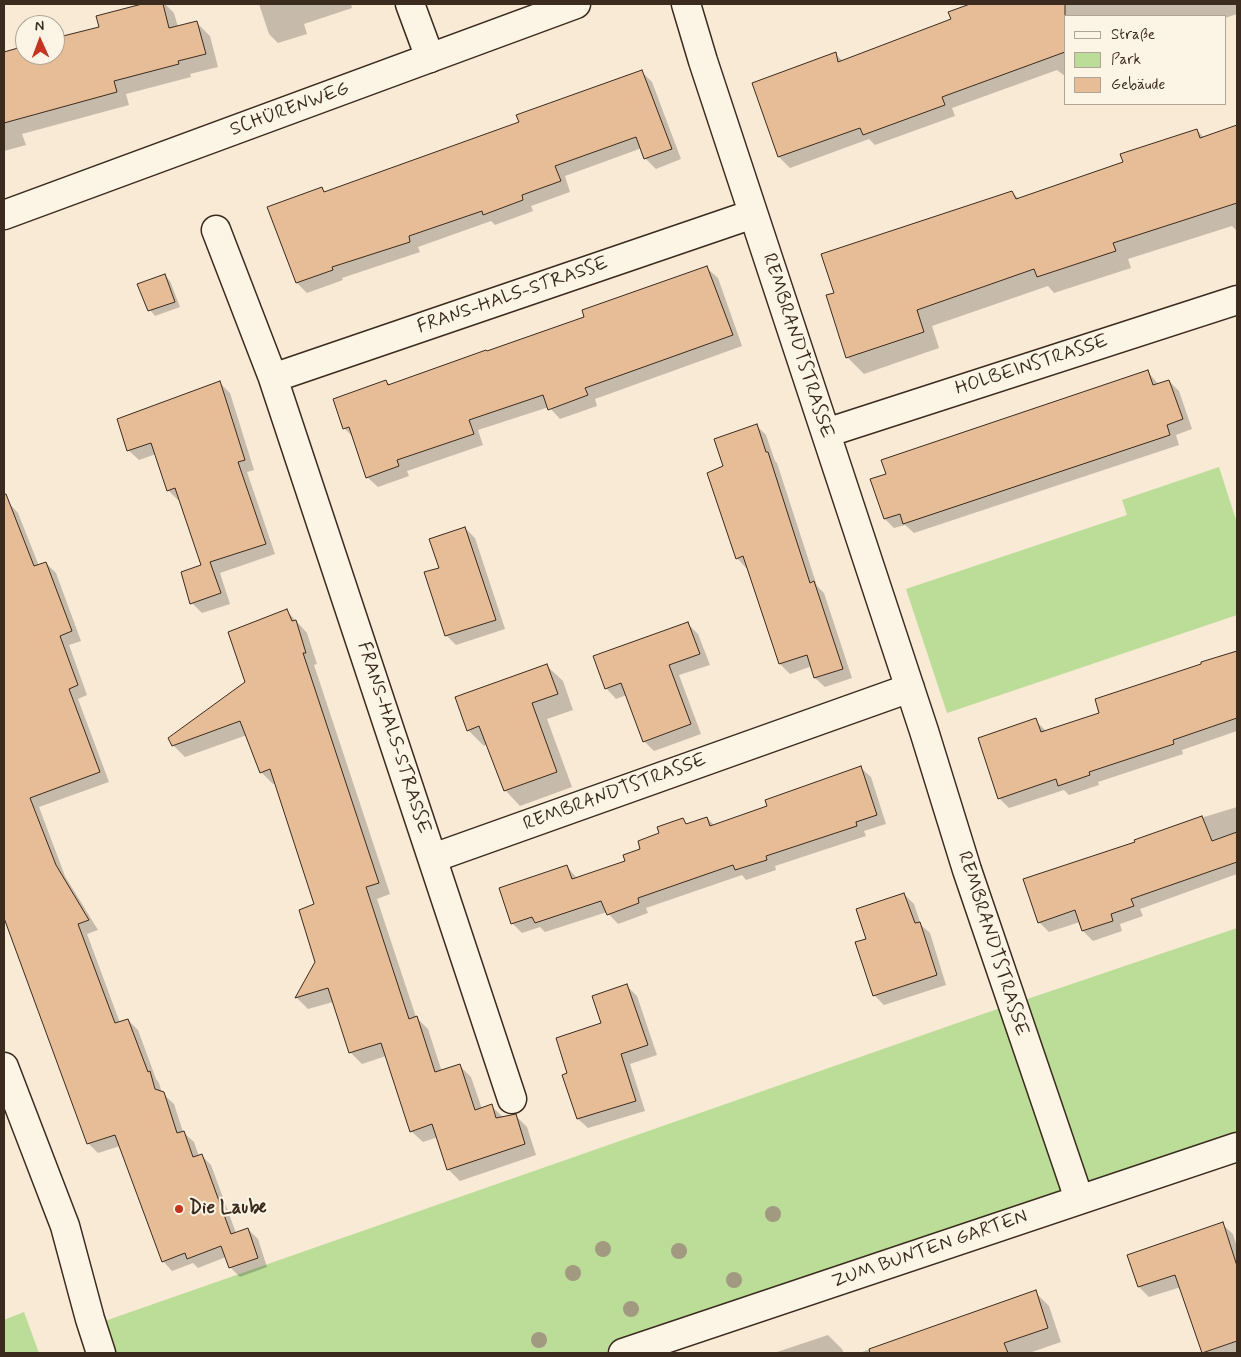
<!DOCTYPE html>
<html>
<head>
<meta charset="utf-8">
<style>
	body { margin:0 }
	#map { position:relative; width:1241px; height:1357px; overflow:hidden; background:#f8ead5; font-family:Mynerve,sans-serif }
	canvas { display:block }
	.frame { position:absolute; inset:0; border:5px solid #3b2a1e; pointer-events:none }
	.legend { position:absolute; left:1064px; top:15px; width:162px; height:90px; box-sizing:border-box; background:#fcf5e5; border:1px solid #afa495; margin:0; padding:6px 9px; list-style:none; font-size:15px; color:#3b2a1e }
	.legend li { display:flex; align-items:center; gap:10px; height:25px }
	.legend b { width:25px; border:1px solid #afa495 }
	.north { position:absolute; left:15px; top:15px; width:50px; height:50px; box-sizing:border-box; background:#fcf5e5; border:1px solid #afa495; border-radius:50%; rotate:358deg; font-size:14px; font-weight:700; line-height:20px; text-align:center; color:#3b2a1e }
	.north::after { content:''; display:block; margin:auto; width:18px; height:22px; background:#c8321e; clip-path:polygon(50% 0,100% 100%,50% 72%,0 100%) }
</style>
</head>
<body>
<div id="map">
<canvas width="1241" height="1357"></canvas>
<div class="frame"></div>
<ul class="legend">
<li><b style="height:6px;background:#fcf5e5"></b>Straße</li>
<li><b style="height:14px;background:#bbdd97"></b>Park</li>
<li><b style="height:14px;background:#e6bd96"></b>Gebäude</li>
</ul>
<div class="north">N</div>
</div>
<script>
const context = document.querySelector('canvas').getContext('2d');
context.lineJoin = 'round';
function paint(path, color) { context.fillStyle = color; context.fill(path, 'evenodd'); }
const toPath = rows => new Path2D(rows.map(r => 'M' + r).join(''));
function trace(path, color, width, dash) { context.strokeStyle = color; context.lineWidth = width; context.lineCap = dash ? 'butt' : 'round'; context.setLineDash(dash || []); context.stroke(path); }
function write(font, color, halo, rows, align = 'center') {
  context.font = font + ' Mynerve,sans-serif'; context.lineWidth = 4; context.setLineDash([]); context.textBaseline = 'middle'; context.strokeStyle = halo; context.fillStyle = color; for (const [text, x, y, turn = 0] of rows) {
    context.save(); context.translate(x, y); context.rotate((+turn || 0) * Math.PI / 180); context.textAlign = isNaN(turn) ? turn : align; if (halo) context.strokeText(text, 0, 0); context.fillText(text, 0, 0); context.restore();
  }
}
const green = toPath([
	[1219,467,1237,523,1237,615,947,713,906,589,1127,515,1122,500],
	[1237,928,1237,1138,649,1353,114,1353,102,1322,986,1013],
	[24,1312,39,1353,4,1353,4,1320]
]);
const shadow = toPath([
	[147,4,165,4,174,13,178,27,196,22,210,36,218,67,190,74,191,77,126,94,129,105,22,134,26,145,4,151,4,52,25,47,25,55,55,55,55,39,100,28,97,17],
	[259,4,351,4,352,8,304,24,307,34,278,43,269,34],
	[974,4,1237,4,1237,14,1225,18,1225,16,1065,16,1065,76,1057,70,952,108,955,116,875,145,869,139,790,168,779,157,754,84,835,54,843,61,953,20,950,13],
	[642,72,652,82,681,159,656,169,645,158,642,148,565,176,570,192,531,206,533,211,495,225,491,221,418,247,420,252,342,278,343,280,307,293,297,283,321,188,326,193,521,123],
	[1237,126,1237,231,1232,226,1128,259,1131,268,1054,293,1048,286,932,326,939,348,864,374,848,358,828,296,835,293,1012,192,1019,199,1124,163,1197,130,1204,138],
	[707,268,718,278,742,346,595,399,597,406,560,419,549,407,478,430,483,445,407,471,409,476,378,487,367,477,353,437,344,428,386,381,390,385,585,317],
	[165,275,170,281,180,307,155,316,150,310],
	[1148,372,1159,385,1169,381,1179,391,1192,429,1176,435,1179,445,914,533,905,525,894,528,885,519],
	[220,383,230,393,254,470,247,472,275,554,220,573,230,604,202,613,192,603,202,566,181,500,178,500,168,490,156,454,139,460,128,450],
	[757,426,766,435,775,461,777,463,817,586,824,593,852,678,825,687,815,678,812,666,790,674,780,664,748,567,746,568,737,558,725,467],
	[9,503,18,513,39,566,46,563,56,573,81,641,69,645,87,695,78,699,109,782,39,807,65,876,98,930,87,934,120,1023,128,1020,138,1030,156,1079,159,1083,162,1093,174,1104,183,1132,194,1142,199,1156,201,1155,211,1165,236,1233,248,1229,258,1239,267,1267,240,1277,230,1267,226,1257,198,1268,193,1263,172,1271,163,1261,120,1146,98,1153,88,1143,4,916,4,505],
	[465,528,475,538,505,629,456,645,446,635,440,568],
	[287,611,307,633,317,664,314,665,390,894,377,899,416,1017,428,1029,442,1072,460,1066,471,1077,482,1109,491,1106,503,1117,515,1115,527,1127,536,1155,460,1181,448,1169,438,1137,423,1142,411,1131,386,1056,362,1064,350,1052,333,1002,308,1009,297,998,316,963,316,905,276,783,273,784,261,772,247,735,185,757,173,745,247,683],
	[688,624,698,634,710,665,679,675,701,734,654,751,644,741,627,695,616,699,606,688],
	[1237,652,1237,731,1182,750,1183,754,1098,782,1099,785,1069,795,1064,790,1009,808,999,798,1035,720,1046,731,1101,713,1096,700],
	[547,666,563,681,573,710,547,719,572,787,520,806,505,790,487,744,484,746,468,730],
	[861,768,871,777,886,824,864,831,866,836,775,866,776,870,746,880,742,875,646,908,648,913,618,924,607,912,545,932,540,927,522,933,512,923,567,867,577,878,626,862,661,834,683,820,688,825,707,818,714,825,768,806],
	[1237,807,1237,874,1140,909,1143,916,1120,924,1122,931,1093,941,1083,931,1080,922,1049,932,1039,922,1136,843,1191,821],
	[904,894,914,904,921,925,930,933,946,985,884,1005,874,995,868,940],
	[627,986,637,996,657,1055,630,1064,645,1111,588,1128,578,1119,564,1075,569,1074],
	[1222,1224,1233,1234,1237,1247,1237,1325,1232,1328,1237,1331,1237,1353,1203,1353,1181,1287,1149,1297,1139,1287],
	[1035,1292,1049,1306,1061,1342,1029,1353,859,1353],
	[828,1335,842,1349,844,1353,774,1353]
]);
const building = toPath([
	[142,4,163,4,169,28,197,21,206,54,178,61,179,64,114,81,117,92,4,123,4,52,25,46,25,55,55,55,55,38,99,27,96,16,142,4],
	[970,4,1065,4,1065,52,942,97,945,105,863,135,860,128,778,157,752,83,836,52,838,62,951,19,948,12,970,4],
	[642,70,672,149,644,159,636,137,555,166,561,181,522,195,523,200,483,215,482,211,409,236,410,242,332,267,333,270,296,283,267,207,322,187,324,192,519,122,516,115,642,70],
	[1237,125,1237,203,1113,243,1116,251,1037,277,1034,269,917,310,924,332,846,358,826,295,834,293,821,254,1012,191,1016,199,1123,162,1120,154,1197,129,1200,138,1237,125],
	[707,266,733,335,585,388,588,395,548,410,543,395,469,420,474,434,397,460,399,466,366,478,349,427,343,429,333,399,386,380,388,385,486,350,487,351,584,317,582,310,707,266],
	[165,274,175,302,148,311,137,284,165,274],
	[1148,370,1153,385,1169,380,1183,419,1167,425,1170,435,903,524,900,514,884,519,870,479,886,474,881,460,1148,370],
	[220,381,245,460,238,462,266,544,210,562,221,593,190,604,181,572,201,565,175,488,167,491,151,443,127,451,117,419,220,381],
	[757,424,766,452,768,452,810,583,814,581,843,669,814,678,807,655,779,664,743,556,736,559,707,473,723,466,714,439,757,424],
	[4,494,6,494,34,566,46,562,72,631,60,636,78,685,69,689,100,772,30,798,56,865,89,920,78,924,115,1023,128,1019,148,1072,150,1071,155,1089,164,1092,177,1133,184,1131,193,1157,202,1154,231,1234,248,1228,258,1258,229,1268,221,1246,187,1259,185,1253,162,1262,115,1135,87,1144,4,918,4,494],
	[465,527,496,620,445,636,424,572,439,568,429,539,465,527],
	[287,609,292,621,296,620,306,653,303,653,379,883,366,887,409,1019,417,1016,435,1072,460,1064,475,1110,492,1104,496,1118,516,1114,525,1144,447,1170,432,1124,410,1132,381,1043,349,1053,328,988,295,998,315,962,299,910,314,904,270,769,260,773,240,721,172,746,168,738,245,682,228,632,287,609],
	[688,622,700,654,669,665,691,724,643,742,621,683,605,689,593,656,688,622],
	[1237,651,1237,718,1173,740,1174,744,1089,772,1090,775,1058,786,1056,779,998,799,978,738,1036,718,1041,732,1099,713,1095,699,1201,664,1201,662,1237,651],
	[547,664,558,694,532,703,557,772,504,791,479,726,467,731,455,697,547,664],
	[861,766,877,815,856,822,857,826,766,856,767,860,735,870,733,865,638,898,639,903,607,915,601,901,535,923,532,917,511,924,499,888,567,865,572,879,625,861,623,855,640,849,638,841,659,833,657,827,683,818,686,824,707,817,710,826,767,806,765,800,861,766],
	[1202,816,1212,841,1237,832,1237,862,1131,899,1134,906,1111,914,1113,921,1082,931,1075,910,1038,923,1023,879,1135,842,1134,840,1202,816],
	[904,893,915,923,920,922,937,975,873,996,855,942,866,939,856,909,904,893],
	[627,984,648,1045,621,1054,636,1101,577,1119,562,1075,567,1073,556,1038,601,1023,592,996,627,984],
	[1223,1222,1237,1266,1237,1341,1202,1353,1175,1275,1138,1287,1127,1255,1223,1222],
	[1036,1290,1048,1328,1004,1343,1008,1353,870,1353,869,1349,1036,1290]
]);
const minor = toPath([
	[410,4,430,58],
	[686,4,703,61,924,731,967,870,1079,1199],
	[216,230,273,378,512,1099],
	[273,378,753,214],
	[826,433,1237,300],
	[433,858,910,688],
	[623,1353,1237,1147]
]);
const secondary = toPath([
	[4,215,576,4],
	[4,1067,65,1226,90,1319,101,1353]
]);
const trees = [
	[773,1214],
	[603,1249],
	[679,1251],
	[573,1273],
	[734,1280],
	[631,1309],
	[539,1340]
];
const markers = [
	[179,1209,5,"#c8321e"]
];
const streetNames = [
	["SCHÜRENWEG",290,110,-20],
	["FRANS-HALS-STRASSE",513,296,-19],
	["REMBRANDTSTRASSE",797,346,72],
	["HOLBEINSTRASSE",1032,366,-18],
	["FRANS-HALS-STRASSE",393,738,72],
	["REMBRANDTSTRASSE",615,793,-20],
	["REMBRANDTSTRASSE",992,944,72],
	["ZUM BUNTEN GARTEN",930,1250,-19]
];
const poiNames = [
	["Die Laube",189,1209]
];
paint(green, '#bbdd97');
paint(shadow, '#0003');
paint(building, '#e6bd96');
trace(building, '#3b2a1e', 1);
trace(minor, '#3b2a1e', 31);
trace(secondary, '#3b2a1e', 31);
trace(minor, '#fcf5e5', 28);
trace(secondary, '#fcf5e5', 28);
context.fillStyle = '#a29981';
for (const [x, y] of trees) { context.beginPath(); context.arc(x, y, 8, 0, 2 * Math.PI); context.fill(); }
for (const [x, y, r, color] of markers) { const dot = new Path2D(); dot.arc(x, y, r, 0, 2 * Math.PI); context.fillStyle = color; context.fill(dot); trace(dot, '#fcf5e5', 2); }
write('19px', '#3b2a1e', '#fcf5e5', streetNames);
write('bold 19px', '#3b2a1e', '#fcf5e5', poiNames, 'left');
</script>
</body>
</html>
